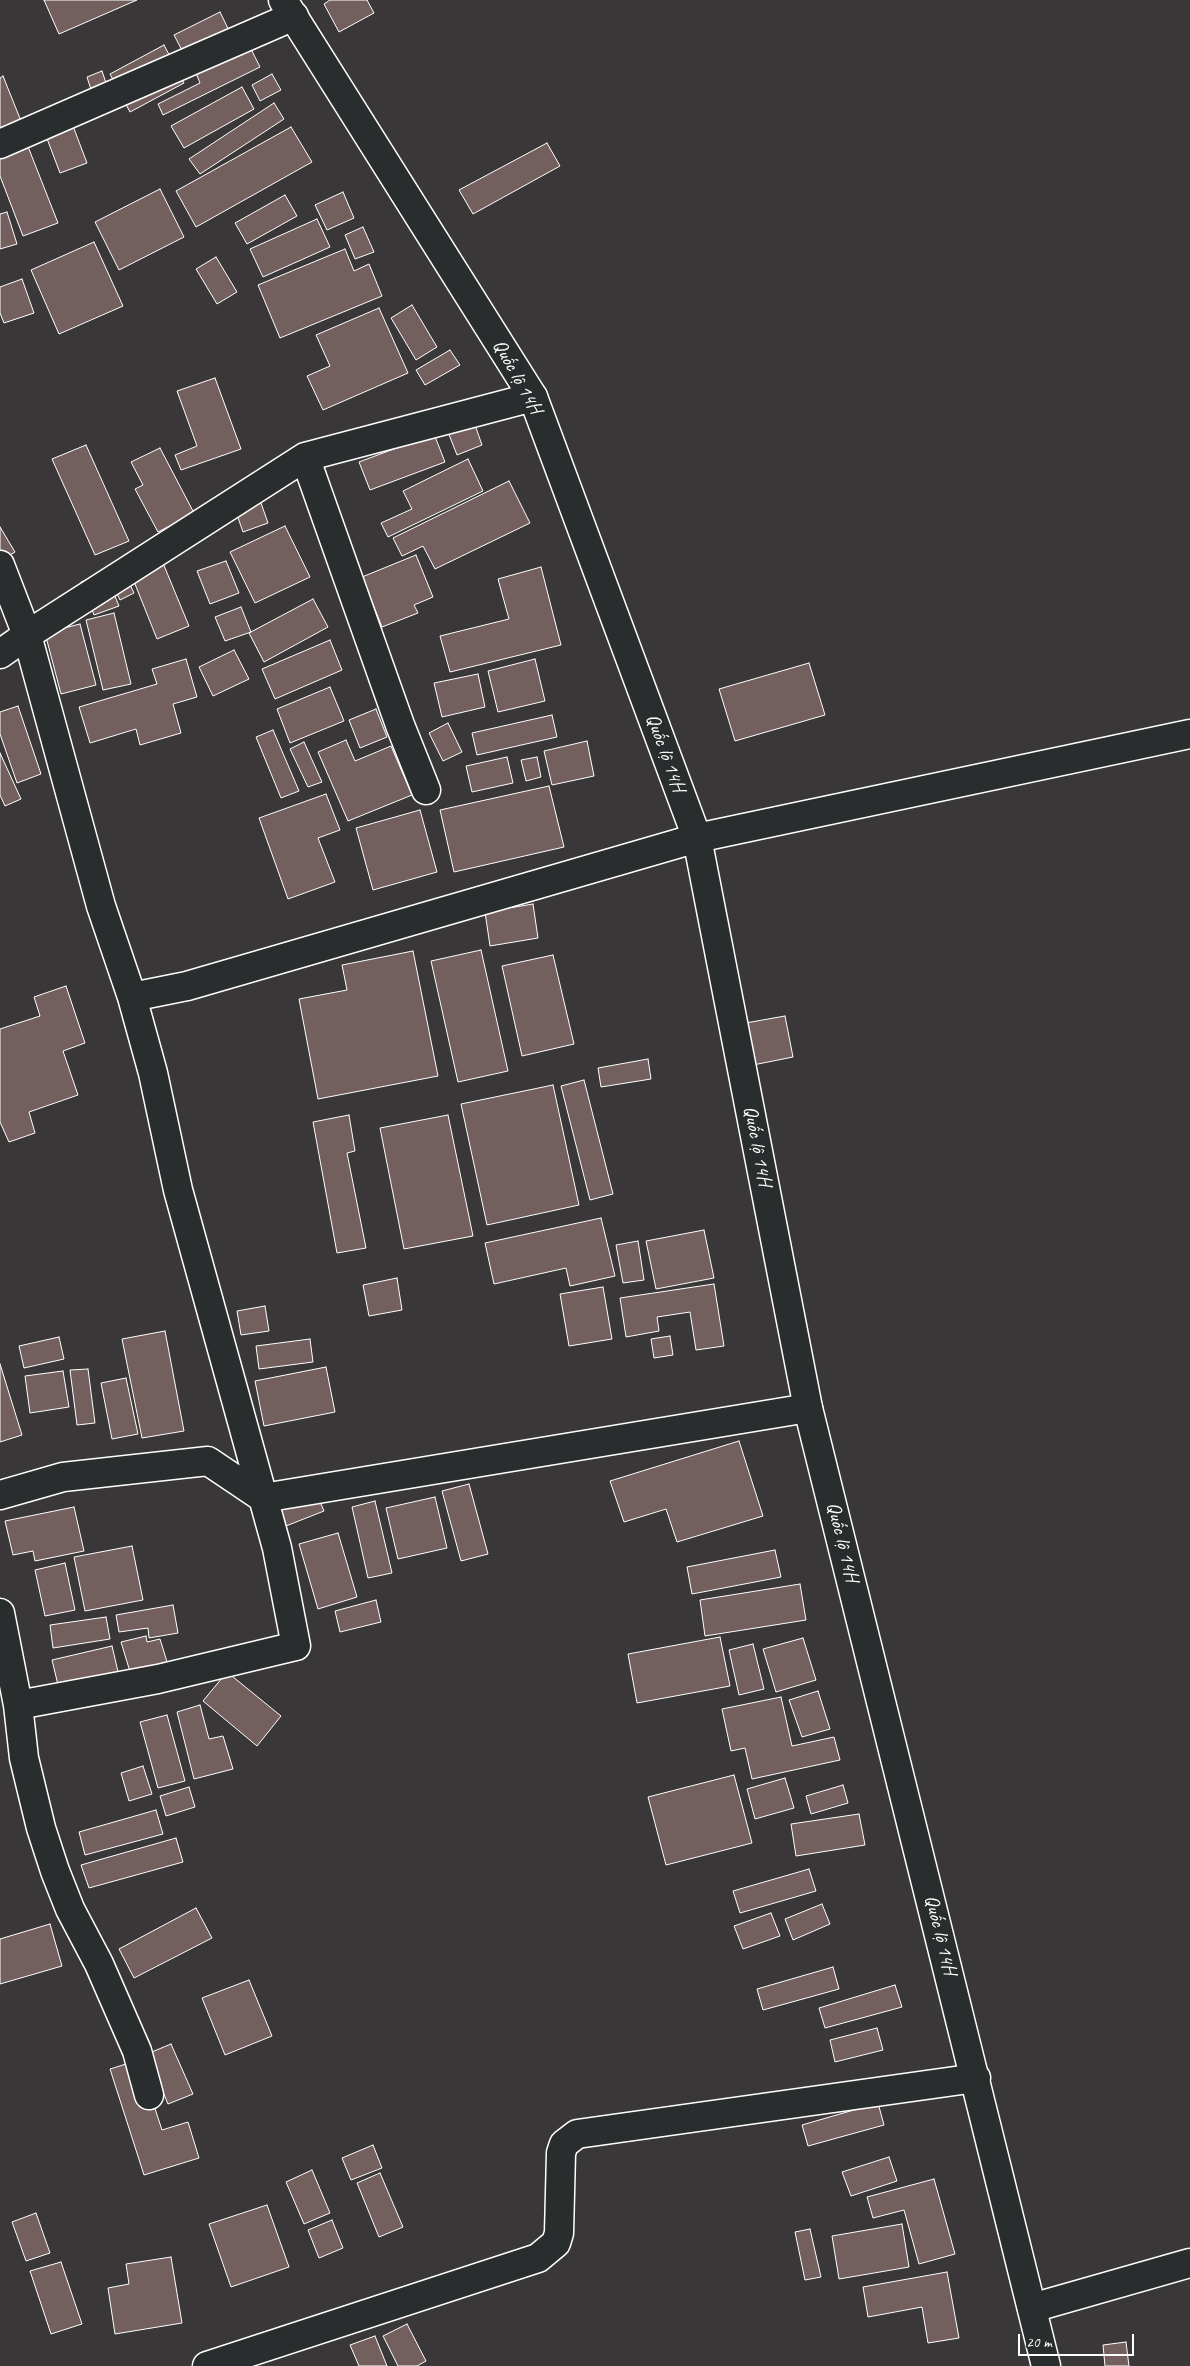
<!DOCTYPE html>
<html>
<head>
<meta charset="utf-8">
<style>
	body { margin:0 }
	#map { position:relative; width:1190px; height:2366px; overflow:hidden; background:#393738; font-family:Caveat,sans-serif }
	canvas { display:block }
	.scale { position:absolute; left:1018px; top:2334px; width:116px; height:22px; box-sizing:border-box; border:2px solid #fff; border-top:0; padding-left:6px; font-size:15px; line-height:18px; white-space:nowrap; color:#fff; -webkit-text-stroke:4px #2a2d2e; paint-order:stroke }
</style>
</head>
<body>
<div id="map">
<canvas width="1190" height="2366"></canvas>
<div class="scale">20 m</div>
</div>
<script>
const context = document.querySelector('canvas').getContext('2d');
context.lineJoin = 'round';
function paint(path, color) { context.fillStyle = color; context.fill(path, 'evenodd'); }
const toPath = rows => new Path2D(rows.map(r => 'M' + r).join(''));
function trace(path, color, width, dash) { context.strokeStyle = color; context.lineWidth = width; context.lineCap = dash ? 'butt' : 'round'; context.setLineDash(dash || []); context.stroke(path); }
function write(font, color, halo, rows, align = 'center') {
  context.font = font + ' Caveat,sans-serif'; context.lineWidth = 4.5; context.setLineDash([]); context.textBaseline = 'middle'; context.strokeStyle = halo; context.fillStyle = color; for (const [text, x, y, turn = 0] of rows) {
    context.save(); context.translate(x, y); context.rotate((+turn || 0) * Math.PI / 180); context.textAlign = isNaN(turn) ? turn : align; if (halo) context.strokeText(text, 0, 0); context.fillText(text, 0, 0); context.restore();
  }
}
const building = toPath([
	[44,0,137,0,59,34,44,0],
	[330,0,367,0,374,13,339,32,324,4,330,0],
	[220,12,234,41,189,64,174,35,220,12],
	[164,45,184,83,130,112,110,74,164,45],
	[250,47,260,67,163,115,158,104,200,83,196,73,250,47],
	[102,71,115,109,99,115,87,77,102,71],
	[272,74,281,90,260,101,252,85,272,74],
	[3,76,21,121,0,130,0,78,3,76],
	[242,87,254,109,184,148,171,126,242,87],
	[274,103,284,119,200,174,189,159,274,103],
	[73,126,87,163,60,173,46,136,73,126],
	[291,127,312,162,196,227,176,191,291,127],
	[547,143,560,166,473,214,459,190,547,143],
	[27,144,58,223,23,236,0,176,0,155,27,144],
	[160,189,184,237,119,270,95,222,160,189],
	[343,192,354,218,327,230,315,205,343,192],
	[285,195,297,216,247,244,235,223,285,195],
	[7,212,17,244,0,249,0,214,7,212],
	[317,219,330,247,263,277,250,249,317,219],
	[363,227,374,252,355,259,345,235,363,227],
	[94,242,123,306,59,334,31,270,94,242],
	[345,249,354,271,369,264,382,296,280,338,258,285,345,249],
	[216,257,237,292,217,304,196,269,216,257],
	[22,279,34,313,4,323,0,313,0,287,22,279],
	[412,305,437,347,416,360,391,318,412,305],
	[379,308,408,373,323,410,307,376,330,366,316,335,379,308],
	[450,350,460,365,425,385,416,370,450,350],
	[215,378,241,449,181,470,175,455,197,446,177,391,215,378],
	[474,422,482,445,457,455,448,432,474,422],
	[434,434,445,462,370,490,359,462,434,434],
	[86,445,129,541,95,555,52,459,86,445],
	[160,448,194,513,158,532,135,489,143,485,131,462,160,448],
	[468,459,483,491,388,537,381,523,412,509,403,491,468,459],
	[509,481,530,523,435,569,423,546,402,556,393,538,509,481],
	[261,503,268,523,243,532,236,512,261,503],
	[285,526,310,577,255,603,230,552,285,526],
	[0,527,15,552,0,561,0,527],
	[158,551,189,626,157,639,127,564,158,551],
	[416,555,433,597,414,605,418,613,382,627,362,577,416,555],
	[226,561,239,593,210,604,197,571,226,561],
	[541,567,561,645,450,672,440,636,509,619,498,579,541,567],
	[123,570,134,593,120,600,109,577,123,570],
	[105,572,119,606,94,615,81,582,105,572],
	[313,599,328,627,264,662,249,633,313,599],
	[241,607,251,632,225,641,215,617,241,607],
	[114,613,131,684,103,690,86,620,114,613],
	[80,624,96,685,61,694,45,633,80,624],
	[330,640,342,670,275,699,262,669,330,640],
	[234,650,249,679,213,696,199,667,234,650],
	[186,659,197,697,173,704,181,733,140,745,136,729,90,743,79,707,157,684,152,669,186,659],
	[535,659,545,701,498,712,488,671,535,659],
	[809,663,825,715,735,741,719,689,809,663],
	[478,674,485,707,442,717,434,683,478,674],
	[330,687,344,721,290,743,277,709,330,687],
	[18,706,41,774,17,783,0,734,0,712,18,706],
	[376,709,387,737,360,748,349,720,376,709],
	[552,715,557,737,477,755,472,733,552,715],
	[448,723,462,752,443,761,429,733,448,723],
	[273,730,299,791,281,798,256,737,273,730],
	[346,740,355,761,391,746,412,795,348,821,318,752,346,740],
	[587,741,594,776,552,785,544,751,587,741],
	[304,742,322,782,308,787,290,749,304,742],
	[0,753,21,799,5,806,0,795,0,753],
	[507,757,513,783,472,792,466,766,507,757],
	[537,757,541,777,526,781,521,760,537,757],
	[549,786,564,847,454,872,440,810,549,786],
	[326,794,340,830,318,838,335,882,288,899,259,818,326,794],
	[420,810,437,872,373,890,356,828,420,810],
	[533,904,538,938,490,946,485,912,533,904],
	[481,950,508,1071,458,1082,431,961,481,950],
	[413,951,438,1076,318,1099,299,999,347,990,342,965,413,951],
	[553,955,574,1044,522,1056,502,966,553,955],
	[66,986,85,1043,63,1051,78,1095,29,1112,35,1133,9,1142,0,1122,0,1029,40,1016,34,997,66,986],
	[785,1016,793,1057,748,1066,740,1024,785,1016],
	[648,1059,651,1079,601,1087,598,1068,648,1059],
	[584,1080,613,1194,590,1200,561,1086,584,1080],
	[553,1085,579,1205,487,1225,461,1104,553,1085],
	[349,1115,355,1151,347,1153,366,1248,337,1253,313,1122,349,1115],
	[448,1115,473,1236,404,1249,380,1128,448,1115],
	[601,1218,615,1276,570,1286,566,1268,494,1284,485,1243,601,1218],
	[704,1230,714,1278,656,1289,646,1241,704,1230],
	[638,1241,644,1280,623,1283,616,1245,638,1241],
	[397,1278,402,1310,369,1316,363,1285,397,1278],
	[714,1284,724,1346,696,1350,690,1312,657,1317,659,1331,626,1337,620,1298,714,1284],
	[603,1287,612,1339,569,1346,560,1294,603,1287],
	[265,1306,269,1331,241,1335,237,1311,265,1306],
	[165,1331,184,1431,142,1438,122,1339,165,1331],
	[670,1336,673,1355,654,1358,651,1339,670,1336],
	[59,1337,64,1359,24,1368,19,1346,59,1337],
	[310,1339,313,1362,259,1369,256,1346,310,1339],
	[0,1364,22,1435,0,1442,0,1364],
	[326,1367,335,1412,264,1426,255,1381,326,1367],
	[88,1369,95,1423,77,1425,70,1370,88,1369],
	[63,1371,69,1407,30,1413,25,1376,63,1371],
	[126,1378,138,1434,112,1439,101,1383,126,1378],
	[739,1441,763,1516,677,1542,666,1509,624,1522,610,1481,739,1441],
	[469,1484,488,1554,461,1561,442,1491,469,1484],
	[313,1485,324,1511,286,1526,276,1500,313,1485],
	[435,1497,447,1548,398,1559,386,1508,435,1497],
	[375,1501,392,1573,368,1578,352,1507,375,1501],
	[74,1507,84,1551,35,1561,33,1551,13,1555,5,1521,74,1507],
	[338,1533,357,1597,318,1609,299,1544,338,1533],
	[132,1546,143,1600,85,1611,74,1557,132,1546],
	[775,1550,781,1577,692,1594,687,1567,775,1550],
	[65,1563,75,1610,45,1616,35,1570,65,1563],
	[800,1584,806,1620,705,1636,700,1600,800,1584],
	[376,1600,381,1622,340,1632,335,1611,376,1600],
	[173,1605,178,1633,149,1638,148,1628,119,1632,116,1615,173,1605],
	[106,1617,110,1639,53,1648,50,1625,106,1617],
	[146,1636,147,1642,160,1639,168,1665,131,1675,121,1642,146,1636],
	[720,1637,730,1686,637,1703,628,1654,720,1637],
	[803,1638,816,1680,776,1692,763,1649,803,1638],
	[753,1644,764,1689,739,1695,729,1650,753,1644],
	[112,1646,119,1676,59,1689,52,1660,112,1646],
	[227,1672,281,1716,257,1746,203,1701,227,1672],
	[818,1691,830,1729,802,1737,789,1700,818,1691],
	[781,1697,792,1746,834,1737,840,1760,752,1779,745,1748,731,1751,722,1709,781,1697],
	[200,1705,209,1739,223,1736,233,1769,194,1779,177,1712,200,1705],
	[167,1715,185,1781,158,1788,140,1722,167,1715],
	[143,1766,152,1794,129,1801,121,1773,143,1766],
	[734,1775,752,1843,666,1865,648,1797,734,1775],
	[785,1778,794,1808,755,1819,747,1789,785,1778],
	[843,1785,848,1803,811,1814,806,1796,843,1785],
	[189,1787,195,1807,166,1816,160,1796,189,1787],
	[156,1810,163,1834,85,1855,79,1832,156,1810],
	[859,1814,865,1845,796,1856,791,1824,859,1814],
	[176,1838,183,1862,89,1888,81,1865,176,1838],
	[809,1869,816,1891,740,1913,733,1891,809,1869],
	[822,1904,830,1924,793,1940,785,1919,822,1904],
	[196,1908,212,1938,134,1978,119,1949,196,1908],
	[771,1913,780,1936,743,1949,734,1926,771,1913],
	[50,1924,62,1966,0,1984,0,1939,50,1924],
	[833,1967,839,1989,763,2010,757,1989,833,1967],
	[249,1980,272,2036,225,2055,202,1998,249,1980],
	[895,1985,902,2007,825,2028,819,2008,895,1985],
	[877,2028,883,2050,835,2062,830,2040,877,2028],
	[171,2044,193,2094,168,2104,147,2054,171,2044],
	[139,2060,162,2130,188,2122,199,2158,144,2175,110,2069,139,2060],
	[878,2103,884,2125,808,2146,802,2125,878,2103],
	[373,2145,382,2168,351,2180,342,2158,373,2145],
	[889,2157,897,2181,851,2196,842,2172,889,2157],
	[312,2170,330,2213,304,2224,286,2182,312,2170],
	[380,2173,403,2227,379,2237,357,2183,380,2173],
	[934,2179,955,2254,919,2264,904,2210,873,2218,867,2197,934,2179],
	[267,2205,289,2267,231,2287,209,2224,267,2205],
	[36,2213,50,2253,26,2261,12,2222,36,2213],
	[332,2220,343,2248,319,2258,308,2230,332,2220],
	[902,2224,909,2267,839,2279,832,2236,902,2224],
	[810,2229,821,2277,805,2280,795,2232,810,2229],
	[171,2257,182,2323,115,2334,108,2288,129,2284,126,2264,171,2257],
	[61,2262,82,2324,51,2334,30,2271,61,2262],
	[947,2272,959,2338,928,2343,922,2307,868,2317,863,2287,947,2272],
	[407,2324,426,2361,417,2366,398,2366,383,2336,407,2324],
	[375,2336,387,2366,359,2366,350,2345,375,2336],
	[1126,2342,1129,2366,1105,2366,1103,2345,1126,2342]
]);
const minor = toPath([
	[0,144,294,16],
	[305,457,400,725,426,790],
	[0,565,27,635,101,906,132,997],
	[0,654,27,635,305,457,533,397],
	[0,1495,63,1477,208,1461,263,1498,808,1408],
	[0,1613,18,1705,24,1758,41,1828,55,1871,70,1909,99,1964,137,2051,149,2095],
	[18,1705,158,1679,296,1646,277,1548,178,1190,153,1073,132,997,187,986,697,838,1190,734],
	[1032,2308,1190,2263],
	[207,2366,538,2258,556,2243,559,2233,561,2153,564,2144,577,2134,976,2078]
]);
const primary = toPath([
	[283,0,533,397,697,838,808,1408,1046,2366]
]);
const streetNames = [
	["Quốc lộ 14H",517,377,61],
	["Quốc lộ 14H",665,753,70],
	["Quốc lộ 14H",757,1146,79],
	["Quốc lộ 14H",842,1542,76],
	["Quốc lộ 14H",940,1935,76]
];
paint(building, '#73605e');
trace(building, '#fff', 1);
trace(minor, '#fff', 31);
trace(primary, '#fff', 31);
trace(minor, '#2a2d2e', 28);
trace(primary, '#2a2d2e', 28);
write('20px', '#fff', '#2a2d2e', streetNames);
</script>
</body>
</html>
